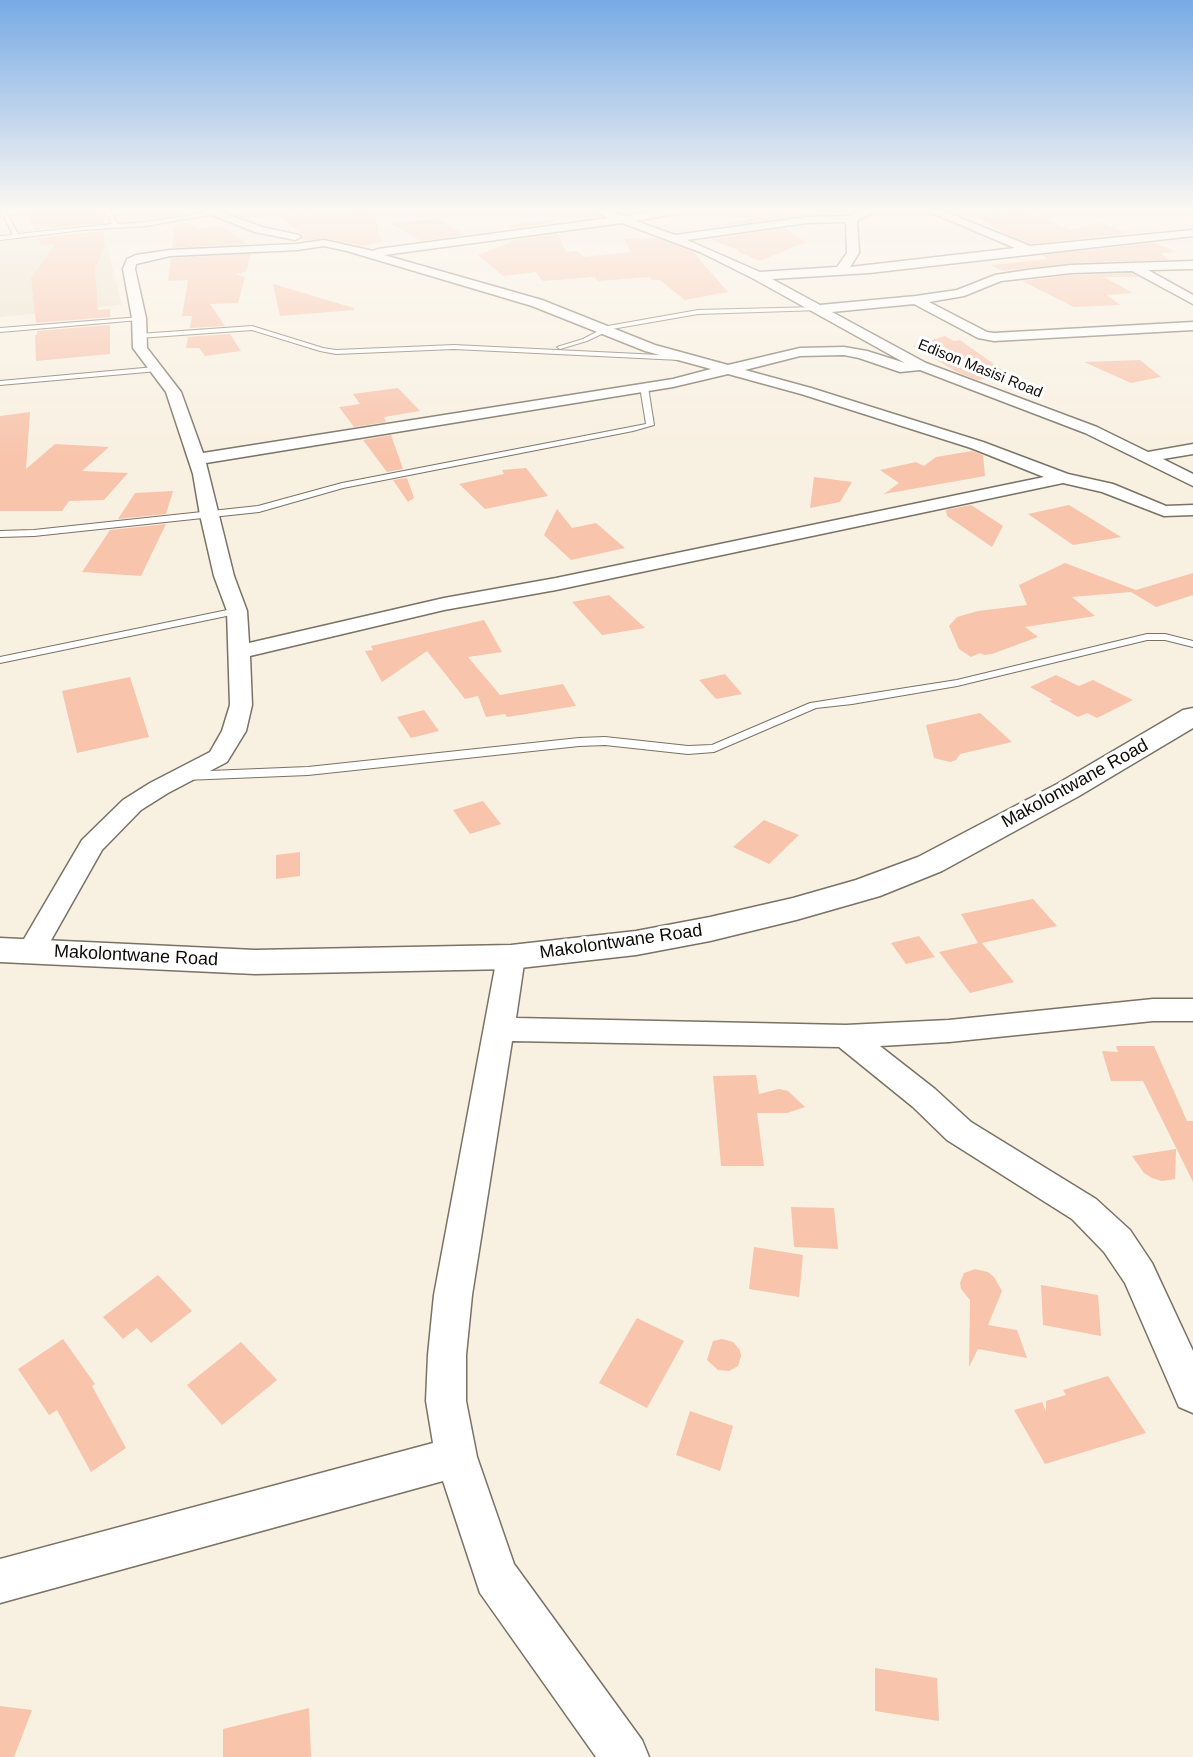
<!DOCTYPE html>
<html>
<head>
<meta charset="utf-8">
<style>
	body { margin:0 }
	canvas { display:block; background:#f8f0e1 }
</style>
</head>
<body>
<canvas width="1193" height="1757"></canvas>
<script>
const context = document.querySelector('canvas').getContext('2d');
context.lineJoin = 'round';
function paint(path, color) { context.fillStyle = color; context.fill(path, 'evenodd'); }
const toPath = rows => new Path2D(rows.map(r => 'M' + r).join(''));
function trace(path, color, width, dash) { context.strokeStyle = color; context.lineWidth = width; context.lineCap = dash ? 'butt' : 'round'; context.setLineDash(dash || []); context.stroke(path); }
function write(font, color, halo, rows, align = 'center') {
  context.font = font + ' Helvetica,sans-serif'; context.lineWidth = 6; context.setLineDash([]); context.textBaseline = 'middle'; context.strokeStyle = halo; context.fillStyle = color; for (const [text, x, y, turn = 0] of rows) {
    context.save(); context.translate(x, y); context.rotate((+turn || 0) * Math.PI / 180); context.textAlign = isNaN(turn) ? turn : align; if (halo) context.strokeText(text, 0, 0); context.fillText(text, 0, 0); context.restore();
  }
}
const industrial = toPath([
	[103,231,122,305,0,317,0,240]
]);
const building = toPath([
	[24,209,101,209,104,223,34,230],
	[363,209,372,209,382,242,362,246,324,238,305,241,301,233,281,217],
	[1025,209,1070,230,1100,223,1130,234,1030,244,1005,234,971,213],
	[763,216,771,220,685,230,732,223],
	[436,218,466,235,421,241,391,224],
	[551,220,553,223,509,229,508,225],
	[189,223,197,229,220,225,247,244,172,248,175,225],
	[785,228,806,242,760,261,738,252,738,250,710,239],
	[104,231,104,247,95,268,98,310,110,309,110,317,36,323,31,278,56,244,41,245,38,238],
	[558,234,566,252,578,251,584,257,631,252,624,239,656,238,692,251,728,292,685,300,660,280,652,280,649,277,598,281,594,277,543,281,536,272,503,276,478,255,512,242,512,240],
	[1154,243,1177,252,1161,253,1168,260,1071,263,1003,271,990,265,1048,259,1042,255],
	[251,254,246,272,235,274,245,277,238,303,210,304,225,326,190,328,192,316,182,316,188,280,168,281,171,258],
	[1131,273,1138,277,1104,277,1133,293,1106,295,1121,305,1074,307,1022,281,1071,275],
	[273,284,354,308,354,310,280,316],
	[110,325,110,354,36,361,35,335,37,335,37,331],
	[230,334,241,351,205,356,199,348,186,348,188,337],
	[945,336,954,341,960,340,1008,374,977,380,957,372,913,346],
	[1140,360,1161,377,1131,383,1084,362],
	[398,388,420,411,384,417,386,422,354,427,339,407,360,404,353,394],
	[30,412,26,469,55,444,109,447,82,471,128,473,104,500,69,501,62,511,0,511,0,416],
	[391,435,403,469,387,472,363,440],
	[972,451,983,455,985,476,884,494,899,483,880,470,916,462,924,466,936,457],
	[526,468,548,496,485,509,459,484,504,474,502,470],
	[814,477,852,482,840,502,810,508],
	[407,478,414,498,408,502,393,480],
	[173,491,166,514,118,519,135,493],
	[971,505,1003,526,992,547,947,516,946,510],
	[1069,505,1121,537,1073,545,1028,514],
	[557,509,572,528,596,523,625,548,571,560,544,535],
	[166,524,141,576,82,572,110,530],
	[1065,563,1136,590,1193,573,1193,595,1156,607,1131,592,1072,597,1095,616,1025,627,1038,637,992,654,984,655,980,653,971,657,959,649,949,626,957,617,978,611,1027,605,1019,585],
	[609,595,645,628,602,635,572,602],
	[484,620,502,652,468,657,500,695,563,684,576,706,507,717,505,714,486,717,478,696,465,699,427,651,382,682,365,651,373,650,371,646],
	[725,674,742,694,716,699,699,680],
	[1056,675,1079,686,1093,680,1133,700,1097,718,1087,713,1078,717,1049,701,1053,700,1030,687],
	[130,677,149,737,77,753,62,691],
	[424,710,439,731,411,738,397,717],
	[980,713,1012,742,960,754,956,760,950,762,934,758,926,725],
	[483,801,501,824,470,834,453,810],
	[764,820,799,835,769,864,733,847],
	[300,852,300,876,276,879,276,855],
	[1033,899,1057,926,982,943,1014,982,970,993,939,952,978,943,961,914],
	[919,936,935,957,906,964,891,943],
	[1116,1046,1154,1046,1187,1121,1193,1121,1193,1182,1143,1081,1111,1081,1102,1051,1118,1052],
	[756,1075,759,1094,779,1089,788,1091,805,1107,787,1113,757,1113,764,1166,721,1166,713,1076],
	[1176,1149,1175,1179,1162,1181,1152,1178,1144,1173,1132,1156],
	[791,1207,834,1208,838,1249,794,1247],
	[754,1247,803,1255,799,1297,749,1289],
	[975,1269,988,1272,994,1277,1002,1291,988,1325,1017,1330,1027,1358,978,1349,969,1367,970,1300,961,1289,960,1283,964,1273],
	[158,1275,192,1311,151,1343,137,1328,123,1339,103,1317],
	[1041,1285,1098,1295,1101,1336,1043,1325],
	[637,1318,684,1341,647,1408,599,1383],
	[63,1339,95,1384,92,1386,126,1448,91,1472,57,1410,49,1415,18,1369],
	[722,1339,733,1342,740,1350,741,1356,738,1366,729,1371,718,1370,707,1360,713,1341],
	[241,1342,277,1380,222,1425,187,1385],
	[1108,1376,1146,1433,1045,1464,1014,1410,1042,1402,1046,1412,1046,1401,1066,1395,1063,1390],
	[690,1411,733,1426,720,1471,676,1455],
	[875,1668,937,1678,939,1721,875,1711],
	[0,1706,32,1710,14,1757,0,1757],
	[309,1708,311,1757,223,1757,223,1729]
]);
const lane = toPath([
	[0,209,5,209,18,234,112,224,103,209,109,209,118,224,146,222,212,212,215,214,146,226,83,230,0,240,0,236,13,235,0,209],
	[818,307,820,310,698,314,612,329,587,341,560,349,557,347,583,339,608,326,698,310,818,307],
	[141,317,139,320,0,332,0,328,141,317],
	[252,326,323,348,336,350,454,345,680,356,684,358,680,360,454,349,336,354,320,351,252,330,139,338,136,336,139,334,252,326],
	[155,367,158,367,158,371,0,385,0,381,155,367],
	[644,385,648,387,654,425,633,431,343,488,259,512,34,536,0,537,0,531,34,530,258,506,342,483,646,424,640,387,644,385],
	[237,608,241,609,241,613,0,663,0,657,237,608],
	[1147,634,1165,634,1193,641,1193,647,1165,640,1147,640,957,686,852,704,816,708,714,752,688,754,605,745,579,746,308,775,185,780,179,776,185,772,308,767,579,738,605,737,688,746,712,745,810,703,957,680,1147,634]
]);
const street = toPath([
	[197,209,212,209,262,227,299,235,301,237,295,240,255,232,197,209],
	[589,209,604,209,624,216,665,209,688,209,683,212,636,221,675,235,806,217,849,216,865,209,879,209,857,221,859,253,850,267,1015,248,923,209,938,209,1030,246,1193,230,1193,236,869,273,772,279,820,305,916,296,957,290,995,275,1027,270,1071,265,1193,261,1193,269,1148,270,1193,295,1193,304,1132,271,1071,273,1001,281,964,296,929,302,987,332,994,333,1193,322,1193,330,994,341,978,338,914,304,832,312,926,363,1097,427,1148,452,1193,444,1193,454,1163,459,1193,474,1193,486,1085,433,920,370,900,372,859,358,844,355,800,356,745,370,811,388,983,442,1068,474,1113,484,1166,506,1193,505,1193,515,1164,516,1102,492,1063,483,556,590,444,610,250,656,252,705,246,731,227,762,168,793,141,810,102,850,41,958,31,961,21,958,17,951,82,840,123,800,150,783,210,752,222,731,230,705,227,611,214,576,200,515,193,474,166,392,133,348,132,318,123,269,127,259,136,255,170,250,297,244,324,240,373,251,378,249,609,218,589,209],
	[846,222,847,253,837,267,760,272,687,240,806,223,846,222],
	[622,223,700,252,754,279,905,363,867,351,844,347,800,348,728,365,655,345,542,300,384,255,622,223],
	[324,246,347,251,532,306,645,351,711,369,673,379,203,453,181,392,147,348,146,318,135,269,136,264,170,256,297,250,324,246],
	[728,374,801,394,971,448,1044,477,556,578,444,598,249,643,247,611,234,576,206,463,673,387,728,374],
	[511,947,521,950,525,957,516,1018,846,1025,949,1020,1153,999,1193,999,1193,1021,1153,1021,949,1042,880,1046,935,1089,971,1122,1096,1199,1130,1230,1152,1263,1193,1351,1193,1413,1179,1407,1125,1283,1104,1252,1072,1219,947,1140,913,1107,839,1047,512,1041,472,1295,466,1355,466,1401,477,1457,514,1564,642,1740,649,1757,596,1757,480,1593,443,1481,0,1603,0,1559,433,1443,426,1401,428,1355,434,1295,497,957,501,950,511,947]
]);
const secondary = toPath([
	[1193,708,1193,728,1079,796,942,871,880,896,796,920,710,941,636,955,511,969,255,974,0,962,0,938,255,950,511,945,636,931,710,917,793,898,856,880,918,857,1057,784,1183,710,1193,708]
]);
const farStreetnames = [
	["Edison Masisi Road",980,369,22]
];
const streetNames = [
	["Makolontwane Road",1075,784,-29],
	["Makolontwane Road",621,942,-8],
	["Makolontwane Road",136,956,3]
];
paint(industrial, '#ece1cd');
paint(building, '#f8c4ac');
trace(lane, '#797265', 2);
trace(street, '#797265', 3);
trace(secondary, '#797265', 3);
paint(lane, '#fff');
paint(street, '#fff');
paint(secondary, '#fff');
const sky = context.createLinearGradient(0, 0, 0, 455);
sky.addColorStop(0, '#77aae5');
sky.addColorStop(0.46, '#fcf8f2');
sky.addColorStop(1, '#fcf8f200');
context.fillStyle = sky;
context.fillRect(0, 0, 1193, 455);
write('15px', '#0e0b07', '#fff', farStreetnames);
write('18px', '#0e0b07', '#fff', streetNames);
</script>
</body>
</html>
